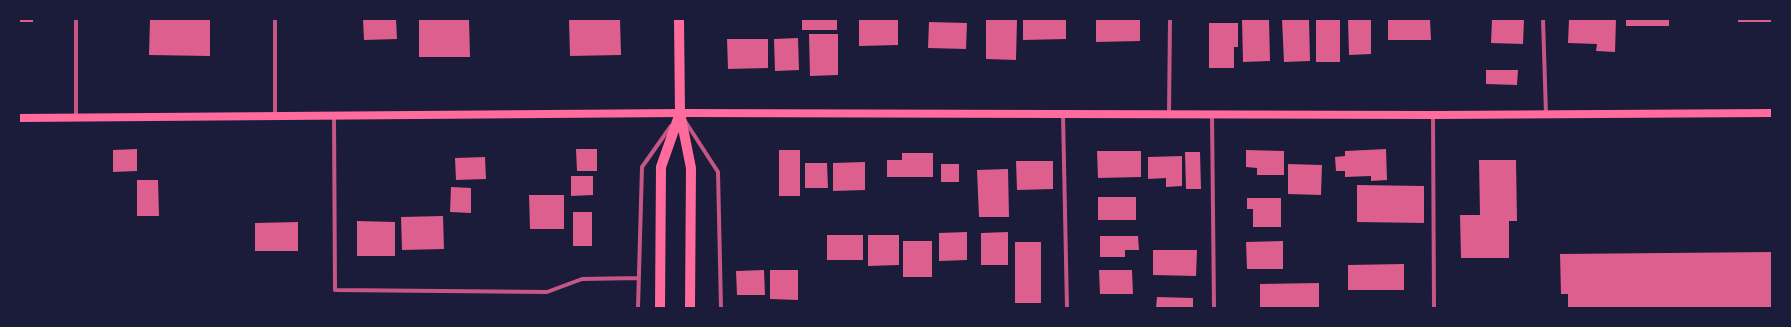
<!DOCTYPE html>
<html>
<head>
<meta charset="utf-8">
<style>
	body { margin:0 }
	#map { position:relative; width:1791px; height:327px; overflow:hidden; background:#1b1b3a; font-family:Helvetica,sans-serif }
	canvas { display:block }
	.frame { position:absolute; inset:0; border:20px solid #1b1b3a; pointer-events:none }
</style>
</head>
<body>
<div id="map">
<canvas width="1791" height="327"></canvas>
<div class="frame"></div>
</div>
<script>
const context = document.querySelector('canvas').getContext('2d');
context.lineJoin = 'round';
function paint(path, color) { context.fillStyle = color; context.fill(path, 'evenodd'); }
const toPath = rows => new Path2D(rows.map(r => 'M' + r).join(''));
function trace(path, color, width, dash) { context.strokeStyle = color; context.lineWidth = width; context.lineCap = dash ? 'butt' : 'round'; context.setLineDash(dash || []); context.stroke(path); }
const building = toPath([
	[19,19,33,19,33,22,19,22],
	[150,19,210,19,210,56,149,55],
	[363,19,396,19,397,39,364,40],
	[419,19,469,19,470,57,419,57],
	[569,19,620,19,621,55,570,56],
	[802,19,837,19,837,30,802,30],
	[859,19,898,19,898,45,859,46],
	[986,19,1017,19,1016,60,986,59],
	[1023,19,1066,19,1066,39,1023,40],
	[1096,19,1140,19,1140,41,1096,42],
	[1242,19,1269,19,1270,61,1243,62],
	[1282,19,1309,19,1310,61,1284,62],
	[1316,19,1340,19,1340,62,1316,62],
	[1348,19,1371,19,1371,54,1349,55],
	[1388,19,1430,19,1431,40,1388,40],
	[1492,19,1524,19,1523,44,1491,43],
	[1569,19,1616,19,1615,52,1596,51,1597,44,1568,43],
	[1626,19,1669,19,1669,26,1626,26],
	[1738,19,1772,19,1772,22,1738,22],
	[929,22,967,23,966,49,928,48],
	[1209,23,1238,23,1238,47,1234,47,1234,68,1209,68],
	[809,34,838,34,838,75,810,76],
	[798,38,799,70,775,71,774,39],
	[727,39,768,39,768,68,728,69],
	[1486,70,1518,70,1517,85,1486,84],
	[137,149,137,171,113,172,113,150],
	[576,149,597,149,597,171,577,171],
	[1386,149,1387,180,1371,181,1371,176,1345,177,1345,171,1336,171,1335,157,1345,156,1345,151],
	[779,150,800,150,800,196,779,196],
	[1246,150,1284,151,1284,175,1257,175,1257,168,1246,167],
	[1097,151,1141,151,1141,177,1098,178],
	[1185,152,1200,152,1201,189,1186,189],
	[902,153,933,153,933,177,887,177,887,160,902,160],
	[1182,156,1182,186,1166,187,1166,178,1148,179,1148,157],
	[485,157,486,179,456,180,455,158],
	[1479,160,1516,160,1517,221,1509,221,1509,258,1461,258,1460,215,1480,215],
	[1016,161,1053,161,1053,189,1017,190],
	[865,162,865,190,833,191,833,163],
	[805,163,827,163,828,188,805,188],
	[941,164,959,164,959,182,941,182],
	[1288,164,1322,165,1321,195,1288,194],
	[1008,169,1009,217,979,217,977,170],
	[571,176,593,176,593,195,571,196],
	[137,180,158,180,159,216,137,216],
	[1357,185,1424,186,1424,223,1357,222],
	[451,187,471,188,471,213,450,212],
	[529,195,564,195,564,229,530,229],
	[1098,197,1136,197,1136,220,1098,220],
	[1247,198,1281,198,1281,227,1253,227,1253,209,1247,209],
	[573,212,592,212,592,246,573,246],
	[443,216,444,249,402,250,401,217],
	[357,221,395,222,395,256,357,256],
	[298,222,298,251,255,251,255,223],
	[967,232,967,260,939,261,939,233],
	[1008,232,1008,265,981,265,981,233],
	[827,235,863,235,863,260,827,260],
	[868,235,899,235,899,265,868,266],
	[1100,236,1138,236,1139,250,1125,250,1125,257,1100,257],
	[903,241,932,241,932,277,903,277],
	[1283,241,1283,269,1247,269,1246,242],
	[1015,242,1041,242,1041,303,1015,303],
	[1153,250,1197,250,1196,276,1153,275],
	[1772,252,1772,308,1568,308,1568,294,1561,294,1560,254],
	[1404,264,1404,290,1348,290,1348,265],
	[764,270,765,295,737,295,736,271],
	[770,270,798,270,798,300,770,299],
	[1099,270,1132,270,1133,294,1100,294],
	[1319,283,1319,308,1260,308,1260,284],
	[1157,297,1193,298,1193,308,1156,308]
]);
const minor = toPath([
	[76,19,76,117],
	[275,19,275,116],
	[1543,19,1546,114],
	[1212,114,1214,308],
	[1063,115,1067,308],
	[1169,115,1170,19],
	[1433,115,1434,308],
	[334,116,335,290,547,292,582,279,638,278],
	[685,121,718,172,721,308],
	[638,308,642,167,671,126]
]);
const secondary = toPath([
	[19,118,680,113,1433,115,1772,113]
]);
const primary = toPath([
	[679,19,680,113,691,168,690,308],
	[660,308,661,167,680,113]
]);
paint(building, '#dd5f8e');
trace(minor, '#c65784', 4);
trace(secondary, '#ff6b9d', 8);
trace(primary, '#ff6b9d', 10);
</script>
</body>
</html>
